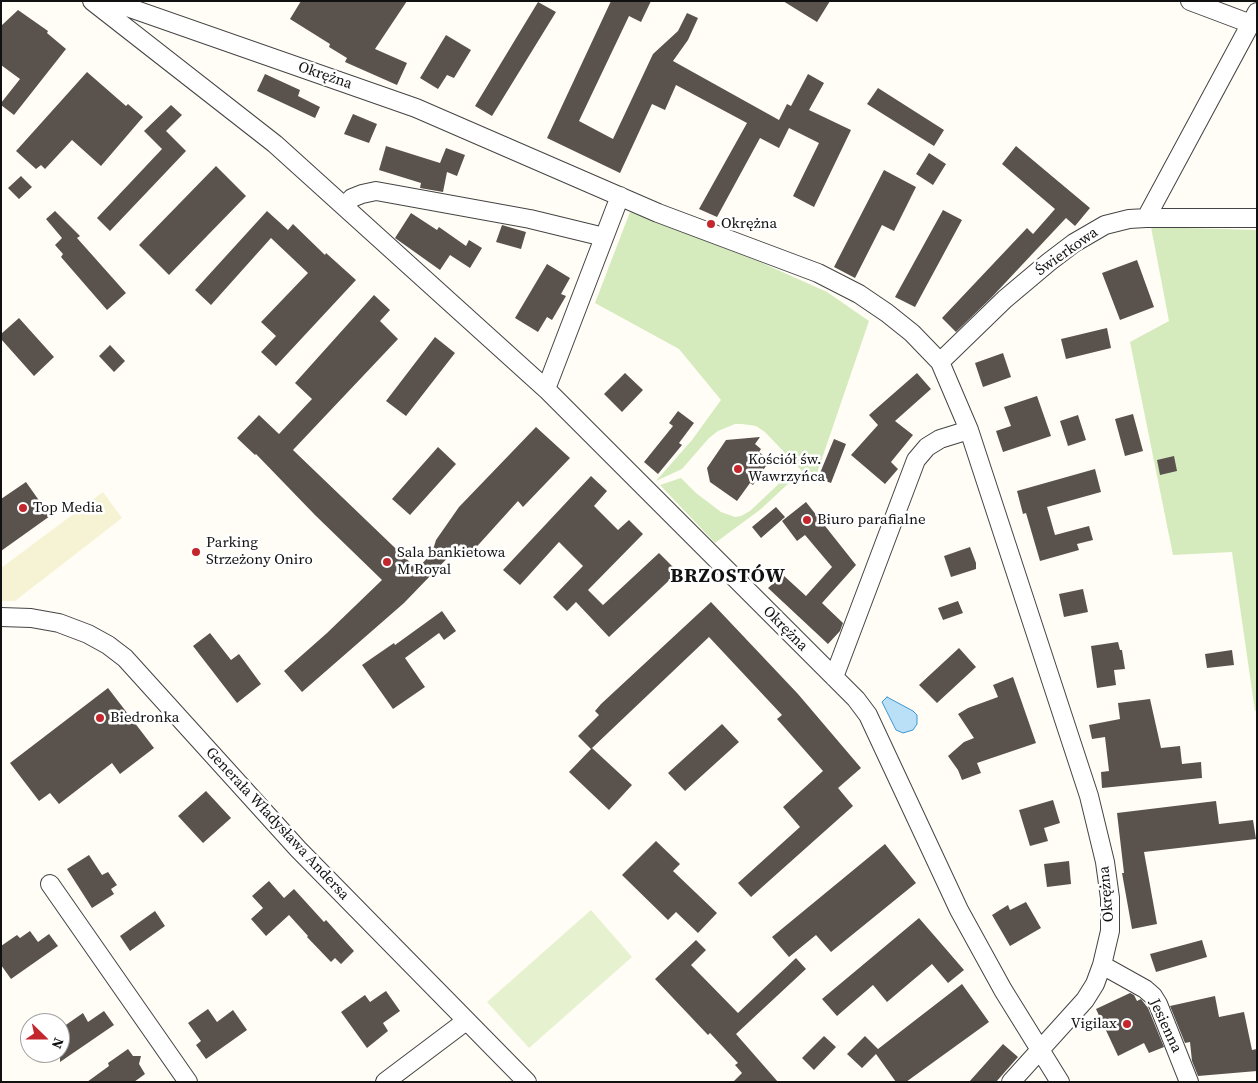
<!DOCTYPE html>
<html>
<head>
<meta charset="utf-8">
<style>
	body { margin:0 }
	#map { position:relative; width:1258px; height:1083px; overflow:hidden; background:#fffdf5; font-family:"Source Serif 4",serif }
	canvas { display:block }
	.frame { position:absolute; inset:0; border:2px solid #111; pointer-events:none }
	.north { position:absolute; left:20px; top:1013px; width:50px; height:50px; box-sizing:border-box; background:#fff; border:1px solid #a0a0a0; border-radius:50%; rotate:112deg; font-size:14px; font-weight:700; line-height:20px; text-align:center; color:#111 }
	.north::after { content:''; display:block; margin:auto; width:18px; height:22px; background:#c4262e; clip-path:polygon(50% 0,100% 100%,50% 72%,0 100%) }
</style>
</head>
<body>
<div id="map">
<canvas width="1258" height="1083"></canvas>
<div class="frame"></div>
<div class="north">N</div>
</div>
<script>
const context = document.querySelector('canvas').getContext('2d');
context.lineJoin = 'round';
function paint(path, color) { context.fillStyle = color; context.fill(path, 'evenodd'); }
const toPath = rows => new Path2D(rows.map(r => 'M' + r).join(''));
function trace(path, color, width, dash) { context.strokeStyle = color; context.lineWidth = width; context.lineCap = dash ? 'butt' : 'round'; context.setLineDash(dash || []); context.stroke(path); }
function write(font, color, halo, rows, align = 'center') {
  context.font = font + ' "Source Serif 4",serif'; context.lineWidth = 5; context.setLineDash([]); context.textBaseline = 'middle'; context.strokeStyle = halo; context.fillStyle = color; for (const [text, x, y, turn = 0] of rows) {
    context.save(); context.translate(x, y); context.rotate((+turn || 0) * Math.PI / 180); context.textAlign = isNaN(turn) ? turn : align; if (halo) context.strokeText(text, 0, 0); context.fillText(text, 0, 0); context.restore();
  }
}
const farmland = toPath([
	[103,492,122,518,15,601,1,601,1,568]
]);
const green = toPath([
	[630,212,760,262,827,292,869,321,816,476,806,468,802,471,765,432,756,426,742,424,735,424,718,431,709,438,682,469,656,481,692,440,721,400,679,349,595,303],
	[1151,227,1257,230,1257,710,1255,711,1232,552,1173,555,1130,342,1169,321],
	[681,478,696,493,721,512,735,517,741,516,750,511,785,478,790,482,761,509,715,543,660,485]
]);
const pitch = toPath([
	[591,910,632,957,529,1048,487,1002]
]);
const water = toPath([
	[887,697,913,711,917,715,917,724,913,730,903,733,896,730,882,702,887,697]
]);
const building = toPath([
	[301,1,407,1,375,49,407,63,397,85,345,62,347,58,329,47,330,44,290,19],
	[611,1,651,1,641,22,629,16,579,121,613,139,653,54,678,31,687,13,698,18,688,40,673,61,779,120,787,104,791,106,808,74,824,83,809,110,851,130,814,207,793,196,819,143,789,128,779,148,760,138,717,217,699,209,747,123,676,85,665,110,652,104,620,173,547,138],
	[783,1,830,1,817,22],
	[538,2,556,12,492,116,475,106],
	[18,10,48,31,47,33,66,49,14,115,1,105,1,103,20,79,1,65,1,26],
	[446,35,471,50,454,78,447,75,438,89,420,78],
	[87,72,126,106,128,104,143,117,101,166,72,140,45,169,41,165,36,169,16,151],
	[265,74,300,90,298,96,320,107,315,118,257,91],
	[878,88,944,130,934,146,867,104],
	[171,105,182,115,166,131,186,151,110,231,97,218,162,149,144,131],
	[353,114,377,124,369,143,344,134],
	[386,146,440,163,446,148,465,155,457,176,447,172,443,192,420,188,421,183,379,170],
	[1016,146,1090,208,1075,226,1066,218,991,298,956,332,942,318,1027,228,1033,234,1055,209,1002,164],
	[929,153,946,164,933,185,916,174],
	[216,166,246,196,169,275,139,245],
	[884,170,916,187,894,231,882,225,855,278,834,267],
	[21,176,32,187,19,199,8,188],
	[943,210,962,220,915,307,895,297],
	[55,211,80,236,77,238,126,293,107,310,61,257,63,254,55,245,62,238,46,219],
	[267,211,288,230,293,224,325,255,326,253,356,280,276,366,261,352,276,336,261,322,308,273,271,238,211,305,195,290],
	[411,213,437,230,439,227,466,246,469,240,482,248,470,268,450,255,440,270,395,238],
	[502,225,526,232,521,249,496,242],
	[1137,260,1154,307,1120,320,1102,273],
	[547,264,570,278,561,294,566,296,552,320,547,317,538,332,515,318],
	[374,295,390,310,380,321,398,339,293,450,417,569,432,553,436,540,459,507,536,427,570,458,523,507,518,501,471,553,461,544,404,603,302,692,284,671,327,633,382,580,315,515,256,454,255,455,237,438,259,415,279,434,312,399,295,383],
	[19,318,54,357,34,376,1,339,1,334],
	[1107,328,1111,348,1066,359,1061,339],
	[435,337,455,353,406,416,386,401],
	[110,345,125,361,114,372,99,356],
	[1003,353,1011,377,983,387,975,363],
	[625,373,643,390,622,412,604,394],
	[917,373,931,389,895,421,913,435,891,462,898,469,885,484,851,455,878,425,869,415],
	[1037,396,1051,436,1003,452,996,431,1011,426,1004,407],
	[678,411,694,423,679,443,682,445,658,474,644,462,673,426,669,423],
	[1133,414,1143,451,1125,456,1115,419],
	[1078,415,1086,440,1068,446,1060,421],
	[760,437,755,444,761,449,759,452,768,459,766,462,768,463,753,485,750,483,737,501,710,482,707,468,726,440],
	[834,439,846,444,831,483,818,478],
	[438,447,456,464,410,515,392,499],
	[1174,456,1177,471,1160,475,1157,460],
	[1095,469,1101,492,1047,507,1055,535,1089,526,1093,540,1077,544,1079,550,1040,561,1026,513,1023,514,1017,491],
	[591,476,607,491,594,506,618,530,629,520,643,534,588,590,603,605,659,553,678,572,609,637,576,602,567,611,553,597,583,566,559,542,520,585,503,570],
	[26,482,50,516,1,551,1,499],
	[806,502,856,565,822,603,843,623,840,631,828,644,768,588,783,575,806,596,832,567,805,535,797,541,782,521],
	[776,507,785,517,761,538,752,527],
	[970,547,976,563,976,569,951,577,944,556],
	[1083,589,1088,612,1064,617,1059,594],
	[958,601,963,613,943,620,938,608],
	[711,602,798,694,861,768,838,788,853,806,751,897,738,883,800,827,783,807,823,771,777,719,782,715,709,637,591,749,578,736,599,715,595,711,601,704],
	[442,611,456,631,444,640,439,633,405,658,425,687,393,709,362,665,394,643,395,645],
	[210,633,231,660,239,654,261,684,237,703,193,646],
	[1118,642,1120,650,1122,650,1125,669,1114,670,1116,685,1097,688,1091,646],
	[959,648,976,667,937,703,919,685],
	[1232,650,1234,665,1207,668,1205,654],
	[1013,677,1036,743,977,763,981,773,962,780,958,770,948,756,964,742,974,738,958,714,968,708,998,697,993,685],
	[108,688,154,748,120,774,112,763,59,804,50,793,39,801,10,763],
	[1150,699,1161,748,1180,746,1182,764,1201,762,1202,778,1102,788,1101,772,1109,771,1105,737,1092,739,1089,725,1120,719,1118,703],
	[722,724,739,742,685,791,668,773],
	[592,748,632,785,609,810,569,772],
	[206,791,231,818,203,843,178,816],
	[1053,800,1060,823,1044,828,1048,841,1030,846,1019,810],
	[1216,801,1219,824,1253,820,1256,839,1144,852,1157,924,1132,929,1122,873,1124,873,1117,813],
	[656,841,680,864,673,871,717,913,698,933,676,912,668,920,622,875],
	[885,844,916,883,831,952,816,935,789,957,772,937],
	[89,855,102,875,108,872,117,885,111,889,114,894,92,908,67,869],
	[1069,861,1071,884,1047,887,1044,864],
	[269,881,284,898,294,889,324,922,326,920,354,951,341,964,335,958,331,962,307,937,308,936,289,915,266,936,251,919,263,908,252,896],
	[1026,902,1041,928,1010,946,992,915,1008,905,1010,910],
	[155,911,165,926,130,951,120,936],
	[919,918,964,970,948,983,932,964,887,1002,873,985,837,1016,822,999],
	[30,931,38,942,49,934,58,946,11,979,1,965,1,946,17,935,20,938],
	[696,940,706,950,691,965,738,1013,796,958,806,969,736,1034,778,1082,733,1082,742,1073,735,1065,738,1063,710,1033,708,1035,655,979],
	[1202,940,1207,957,1156,972,1150,954],
	[962,984,989,1022,906,1082,896,1082,876,1054,862,1068,847,1054,865,1036,878,1049],
	[386,991,400,1011,383,1023,388,1031,367,1048,341,1012,365,995,370,1002],
	[1130,993,1134,995,1137,1001,1141,999,1148,1008,1164,1047,1149,1053,1144,1043,1118,1056,1096,1009],
	[1215,996,1219,1017,1244,1012,1252,1050,1257,1049,1257,1071,1198,1076,1192,1061,1190,1042,1185,1043,1170,1006],
	[208,1009,217,1022,233,1010,247,1030,206,1059,196,1045,201,1041,188,1023],
	[104,1011,114,1025,60,1062,60,1029,83,1013,88,1022],
	[824,1036,836,1047,814,1070,802,1058],
	[1003,1044,1018,1057,996,1082,969,1082],
	[128,1049,133,1056,141,1056,139,1064,145,1074,134,1082,87,1082,109,1066,108,1063]
]);
const minor = toPath([
	[92,1,275,144,546,389,856,699,868,715,959,910,1003,990,1060,1082],
	[110,1,416,108,658,213,818,273,859,294,887,313,912,333,940,362,969,430,1089,796,1105,862,1110,898,1110,931,1102,965,1095,984,1085,1000,1011,1082],
	[1190,1,1251,24],
	[345,206,352,198,362,194,376,191,530,219,604,237],
	[1146,218,1257,12],
	[940,362,1005,299,1049,262,1074,243,1105,225,1129,219,1146,218,1257,218],
	[546,389,620,196],
	[1,617,31,618,59,623,88,634,108,645,125,658,298,849,527,1082],
	[834,677,916,460,927,447,940,439,969,430],
	[50,884,188,1082],
	[1102,965,1145,989,1153,996,1158,1004,1189,1082],
	[385,1082,466,1021]
]);
const markers = [
	[711,224,5,"#c4262e"],
	[738,469,5,"#c4262e"],
	[23,508,5,"#c4262e"],
	[807,520,5,"#c4262e"],
	[196,552,5,"#c4262e"],
	[387,562,5,"#c4262e"],
	[100,718,5,"#c4262e"],
	[1127,1024,5,"#c4262e"]
];
const streetNames = [
	["Okrężna",325,76,19],
	["Świerkowa",1067,252,-35],
	["Okrężna",785,629,45],
	["Generała Władysława Andersa",277,824,47],
	["Okrężna",1107,894,-95],
	["Jesienna",1165,1026,65]
];
const poiNames = [
	["Okrężna",721,224],
	["Kościół św.",748,460],
	["Wawrzyńca",748,477],
	["Top Media",33,508],
	["Biuro parafialne",817,520],
	["Parking",206,543],
	["Strzeżony Oniro",206,560],
	["Sala bankietowa",397,553],
	["M Royal",397,570],
	["Biedronka",110,718],
	["Vigilax",1117,1024,"right"]
];
const districtNames = [
	["BRZOSTÓW",728,577]
];
paint(farmland, '#f6f3d4');
paint(green, '#d5ebbd');
paint(pitch, '#e6f2cf');
paint(water, '#b9e0f7');
trace(water, '#3f96cf', 1);
paint(building, '#5a524d');
trace(minor, '#444', 20);
trace(minor, '#fff', 18);
for (const [x, y, r, color] of markers) { const dot = new Path2D(); dot.arc(x, y, r, 0, 2 * Math.PI); context.fillStyle = color; context.fill(dot); trace(dot, '#fff', 2); }
write('15px', '#111', '#fff', streetNames);
write('15px', '#111', '#fff', poiNames, 'left');
context.letterSpacing = '1px';
write('bold 20px', '#111', '#fff', districtNames);
context.letterSpacing = '0px';
</script>
</body>
</html>
